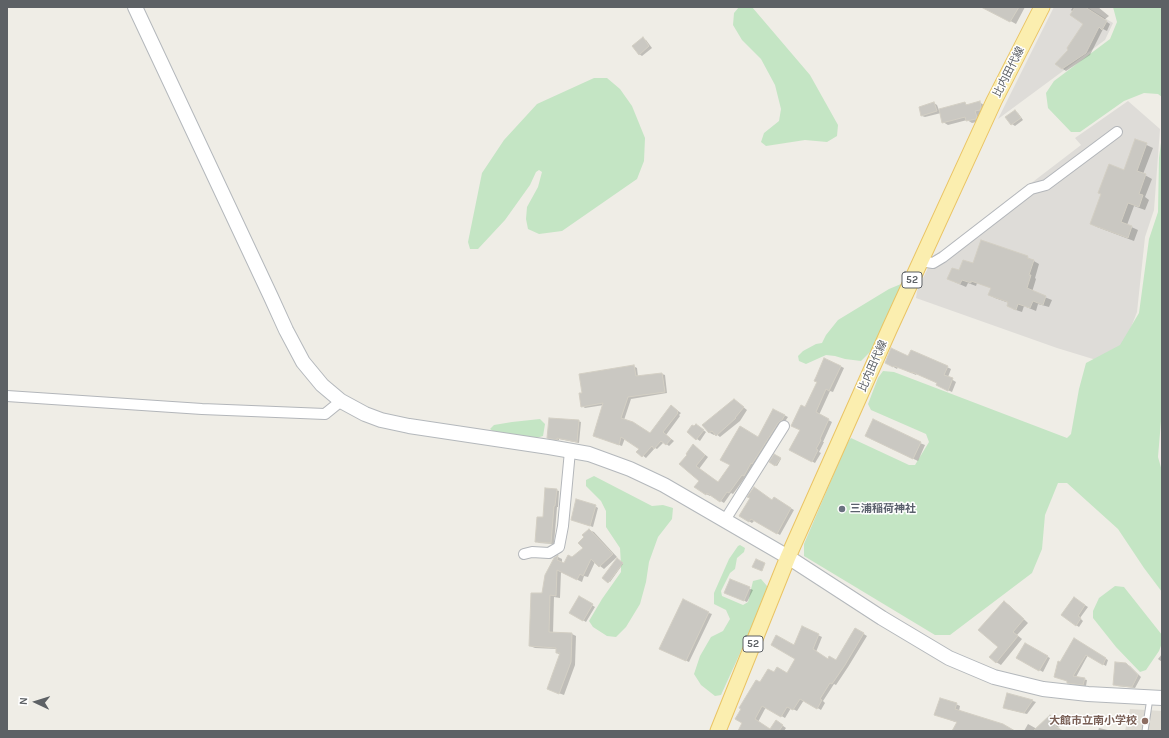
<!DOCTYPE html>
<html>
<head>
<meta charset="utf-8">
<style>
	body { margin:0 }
	#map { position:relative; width:1169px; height:738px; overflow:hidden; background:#efede6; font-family:Karla,sans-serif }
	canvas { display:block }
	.frame { position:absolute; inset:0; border:8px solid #5d6165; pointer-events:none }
	.north { position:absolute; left:16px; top:682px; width:40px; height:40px; -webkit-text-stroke:3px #fff; paint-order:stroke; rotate:274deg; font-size:11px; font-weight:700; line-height:16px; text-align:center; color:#5d6165 }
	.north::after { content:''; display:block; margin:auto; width:14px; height:18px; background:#5d6165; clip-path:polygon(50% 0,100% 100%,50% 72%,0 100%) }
</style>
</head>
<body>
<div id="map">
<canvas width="1169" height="738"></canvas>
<div class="frame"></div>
<div class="north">N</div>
</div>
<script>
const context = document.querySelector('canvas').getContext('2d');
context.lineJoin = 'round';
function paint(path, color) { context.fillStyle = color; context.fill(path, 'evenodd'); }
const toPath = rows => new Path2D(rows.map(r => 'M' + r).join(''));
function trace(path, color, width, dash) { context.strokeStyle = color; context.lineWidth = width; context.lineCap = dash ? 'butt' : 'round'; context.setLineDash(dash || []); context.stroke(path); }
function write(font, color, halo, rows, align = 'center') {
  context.font = font + ' Karla,"Noto Sans JP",sans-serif'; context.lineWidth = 3; context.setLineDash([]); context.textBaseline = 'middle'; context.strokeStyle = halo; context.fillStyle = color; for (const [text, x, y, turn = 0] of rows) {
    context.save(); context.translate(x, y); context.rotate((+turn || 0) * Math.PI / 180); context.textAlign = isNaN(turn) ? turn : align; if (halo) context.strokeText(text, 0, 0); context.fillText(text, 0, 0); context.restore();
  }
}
const industrial = toPath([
	[1054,7,1087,7,1113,23,1105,40,998,119],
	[1128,101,1160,129,1154,210,1145,237,1137,312,1116,366,1057,348,916,298,917,291,934,255,940,253,1081,145,1075,138]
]);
const education = toPath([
	[1130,709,1162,711,1162,731,1125,731]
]);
const green = toPath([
	[739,7,752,7,810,75,838,125,837,136,827,142,805,140,766,146,761,142,764,133,779,121,781,109,775,85,761,59,742,40,733,25,734,13],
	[1113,7,1162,7,1162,97,1158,94,1144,93,1124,101,1080,132,1071,132,1048,108,1046,93,1054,81,1110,39,1117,22],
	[594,78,607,78,620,89,632,106,645,138,644,161,637,179,562,231,539,234,528,229,526,219,527,207,538,187,542,172,539,170,536,172,530,185,505,220,478,249,470,249,468,242,482,173,504,140,537,104],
	[1162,135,1162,409,1158,457,1162,471,1162,592,1144,568,1118,529,1067,483,1058,483,1045,515,1042,549,1032,573,950,635,935,635,804,556,804,544,847,443,851,438,909,465,915,465,929,442,926,434,871,410,868,404,878,378,883,371,894,372,1067,438,1071,434,1079,389,1086,363,1120,345,1139,313,1149,239,1158,212,1159,158],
	[901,284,902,289,872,350,861,361,845,359,835,356,826,355,806,364,799,361,798,356,803,351,816,344,822,343,826,335,838,320,889,289],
	[540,419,545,424,543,436,533,439,494,432,490,429,494,425,512,422],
	[594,476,652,506,663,505,673,508,672,519,658,537,649,562,646,582,640,604,626,627,616,637,607,636,593,627,589,621,602,599,621,572,621,564,620,548,606,527,606,511,601,501,586,486,586,480],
	[740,545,745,548,744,552,737,558,735,569,730,573,721,591,722,596,743,605,748,602,753,581,761,579,767,586,767,594,721,695,715,696,701,685,694,674,700,656,711,637,723,631,730,619,726,610,714,604,714,593,729,559,738,546],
	[1115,586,1124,587,1162,635,1162,643,1159,651,1146,670,1140,672,1116,647,1093,618,1093,611,1099,598]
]);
const shadow = toPath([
	[985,7,1025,7,1016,24],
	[1073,7,1098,7,1109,16,1104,20,1110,24,1107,31,1103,29,1090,55,1066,71,1063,69,1070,49,1085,23,1071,10],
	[643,39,646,40,652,48,642,56,639,54],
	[979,102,984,105,985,112,980,114,981,121,972,123,967,120,948,125,943,122,941,113,925,117,922,116,934,103,937,105,939,110,965,104,968,105],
	[1015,111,1018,113,1023,120,1015,126,1012,124],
	[1136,140,1153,148,1143,174,1152,179,1145,197,1149,200,1145,210,1134,206,1127,225,1138,230,1134,241,1097,227,1091,224,1124,171],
	[1027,257,1039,264,1035,278,1036,279,1032,292,1052,300,1049,307,1038,304,1036,311,1024,306,1022,312,1013,309,1009,303,995,298,989,295,991,288,977,283,976,286,968,283,966,287,948,279,959,272,974,264],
	[909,357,947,367,951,369,948,377,956,382,952,392,941,387,938,383,917,373,916,375,898,367,897,369,890,365],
	[633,366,637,368,638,377,662,374,665,375,667,393,631,399,624,420,650,434,671,406,681,413,679,415,680,416,666,435,674,441,669,446,664,442,657,449,655,448,646,458,637,451,640,448,625,438,622,446,605,440,604,405,585,408,582,406],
	[840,366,844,368,833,392,830,391,819,415,832,422,823,442,824,442,819,452,821,453,815,463,791,450,801,430,805,408],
	[738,403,747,410,740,421,720,437,716,434,714,435,710,433,704,426],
	[774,410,788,417,747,477,746,476,733,494,731,493,724,503,711,495,710,496,706,494,700,480,681,464,697,448,708,457,699,469,719,483,758,438],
	[578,421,581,422,579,443,559,439,559,440,551,439,548,438],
	[694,427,699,427,706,432,700,441,697,439],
	[871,439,920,443,925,445,918,461],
	[775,455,781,459,777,466,770,462],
	[556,490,559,491,558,507,557,507,554,544,539,543,536,541,543,519],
	[774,499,794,510,780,535,755,520,752,523,740,516,773,501],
	[595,506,598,508,593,527,572,520],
	[589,530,594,532,617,557,604,569,600,566,595,562,588,577,584,576,582,582,561,572,560,598,554,597,553,633,572,634,576,636,575,665,564,695,553,691,560,655,557,653,557,649,535,648,530,646,542,594,558,557,562,559,562,563,564,564,573,559,584,548,586,537],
	[617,560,623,564,610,582,604,578],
	[731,580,753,590,747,602,728,594],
	[579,597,595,607,586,622,570,612],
	[1077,600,1088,607,1080,618,1083,621,1079,627,1076,625],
	[1004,602,1009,605,1028,623,1017,635,1022,639,1001,665,996,662],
	[709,613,712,614,689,662,663,650],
	[803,628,822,637,816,652,828,660,836,661,856,629,867,636,848,667,836,685,834,684,823,701,825,703,821,710,804,700,797,711,791,708,785,718,766,707,758,722,771,730,776,721,786,728,784,731,739,731,760,683,774,674,787,674,796,659,794,647],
	[1074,640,1108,660,1106,666,1088,655,1076,677,1087,680,1086,686,1070,684,1068,681,1055,677],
	[1026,645,1050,658,1043,672,1018,658],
	[1162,654,1162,662,1158,659],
	[1126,664,1130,666,1141,677,1135,688,1117,686,1114,684],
	[1007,694,1033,701,1036,702,1027,714,1007,709,1004,707],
	[956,704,960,706,959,711,1013,731,954,731,958,723,936,715],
	[1050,716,1054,718,1061,725,1057,729,1061,731,1024,731,1028,724,1037,729],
	[1099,728,1112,731,1098,731]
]);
const building = toPath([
	[981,7,1019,7,1010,22,981,7],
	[1075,7,1085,7,1107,21,1102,30,1099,27,1086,53,1062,69,1055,64,1068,50,1067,48,1083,24,1070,15,1075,7],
	[643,37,649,46,639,55,632,46,643,37],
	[980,101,981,108,980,110,975,111,977,117,976,119,966,121,965,117,942,123,939,109,965,102,966,105,980,101],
	[934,102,937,111,921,116,919,107,934,102],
	[1015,110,1021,118,1011,125,1005,117,1015,110],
	[1135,139,1147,143,1137,171,1146,174,1139,194,1143,195,1139,207,1128,203,1121,222,1132,226,1128,238,1090,224,1101,194,1098,193,1109,164,1124,170,1135,139],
	[981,240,1028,256,1027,258,1034,260,1029,275,1031,275,1027,288,1046,296,1043,305,1033,301,1030,308,1018,304,1016,310,1007,306,1008,302,988,295,991,288,971,281,971,283,962,280,960,284,947,279,952,268,959,270,963,260,973,263,981,240],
	[891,348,908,356,911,350,948,366,944,375,953,378,948,391,936,385,937,383,912,372,912,373,894,366,893,367,885,363,891,348],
	[824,358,841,366,829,391,826,389,816,412,829,419,820,439,821,440,816,449,818,450,812,462,789,450,800,430,791,426,801,405,805,407,817,382,814,381,816,377,824,358],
	[634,365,636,376,662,373,665,392,628,397,621,418,633,422,650,433,671,405,678,411,677,412,678,413,663,432,671,439,666,445,661,441,654,449,652,446,642,457,636,452,639,449,621,437,619,445,593,436,603,403,581,407,579,393,582,393,579,374,634,365],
	[734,399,744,407,735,418,736,418,716,436,712,431,709,433,702,425,734,399],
	[773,409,785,415,782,420,778,423,752,464,751,463,744,476,742,475,729,493,727,492,720,502,707,493,706,495,694,487,699,481,679,464,687,455,686,454,693,444,705,455,696,466,718,482,730,465,720,460,740,426,758,437,773,409],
	[549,418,579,420,577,442,557,438,557,440,547,438,549,418],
	[873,419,921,442,913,459,865,436,873,419],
	[696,424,704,430,696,440,687,432,692,425,694,426,696,424],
	[774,454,781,458,775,466,769,462,774,454],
	[754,487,772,500,774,497,791,508,777,534,751,519,749,522,739,516,750,498,747,497,754,487],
	[545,488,557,489,555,506,554,506,551,543,535,542,537,517,543,517,545,488],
	[576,499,596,505,590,526,571,520,576,499],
	[589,529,613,554,599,567,591,559,583,576,580,574,577,580,557,570,556,596,550,595,549,632,572,633,571,662,559,694,547,689,560,653,556,653,556,648,529,646,531,593,542,593,545,575,554,558,558,555,557,560,564,563,568,555,572,557,583,548,578,543,584,537,582,535,589,529],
	[617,558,623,563,608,583,602,578,617,558],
	[756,559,765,563,762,571,752,567,756,559],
	[730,579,750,587,744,601,724,593,730,579],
	[579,596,593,604,583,621,569,613,579,596],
	[1074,597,1085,605,1078,616,1081,618,1076,626,1061,615,1074,597],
	[683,599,709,612,686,661,659,649,683,599],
	[1004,601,1024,619,1013,632,1018,636,996,663,989,657,998,647,978,630,1004,601],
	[802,626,819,634,813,649,828,659,829,656,836,660,855,628,864,633,845,665,832,684,830,683,820,699,822,700,817,709,800,699,793,710,787,707,781,717,762,706,755,719,770,729,776,720,783,725,779,731,738,731,742,723,735,719,741,709,739,708,756,680,760,682,768,669,774,672,777,667,787,673,795,659,771,645,776,635,794,645,802,626],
	[1074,638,1106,658,1103,665,1086,655,1073,676,1085,678,1083,685,1067,683,1067,681,1054,677,1058,661,1060,662,1074,638],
	[1025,643,1048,656,1039,671,1016,658,1025,643],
	[1115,662,1126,663,1138,675,1132,687,1113,685,1115,662],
	[1007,693,1033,700,1024,713,1003,708,1007,693],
	[940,698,957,703,955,709,1003,724,1015,731,952,731,957,722,934,715,940,698],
	[1050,715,1058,723,1055,726,1063,731,1033,731,1050,715]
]);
const lane = toPath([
	[1145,731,1150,698]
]);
const street = toPath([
	[920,261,933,263,943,257,1031,189,1046,185,1117,132],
	[7,396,202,409,325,414,341,401],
	[725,520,784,426],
	[524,554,532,552,549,553,559,547,563,526,570,451]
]);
const secondary = toPath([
	[135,7,271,297,286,330,303,362,322,385,341,401,365,414,381,420,409,426,549,447,589,454,630,469,664,485,788,557,882,618,949,658,994,677,1043,689,1088,694,1162,698]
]);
const primary = toPath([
	[718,731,788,557,889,330,994,101,1042,7]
]);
const markers = [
	[842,509,4,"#6b7280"],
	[1145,721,4,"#8d6e63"]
];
const shields = [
	[912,280,20],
	[753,644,20]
];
const shieldNames = [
	["52",912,280],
	["52",753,644]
];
const streetNames = [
	["比内田代線",1009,72,-63],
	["比内田代線",873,366,-66]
];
const worshipNames = [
	["三浦稲荷神社",850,509]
];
const educationNames = [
	["大館市立南小学校",1137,721]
];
paint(industrial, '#dedcd8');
paint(education, '#dfdcd4');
paint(green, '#c4e5c4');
paint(shadow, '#0003');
paint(building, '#cac8c2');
trace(building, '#d3cfc4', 1);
trace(lane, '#b3b6ba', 7);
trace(street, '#b3b6ba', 12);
trace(secondary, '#b4b8bc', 16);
trace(primary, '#eac464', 17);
trace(lane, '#fff', 5);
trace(street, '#fff', 10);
trace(secondary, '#fff', 14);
trace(primary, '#fbeeaf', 15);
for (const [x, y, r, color] of markers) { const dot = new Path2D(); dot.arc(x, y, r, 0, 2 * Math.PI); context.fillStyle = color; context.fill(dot); trace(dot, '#fff', 1.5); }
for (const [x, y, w] of shields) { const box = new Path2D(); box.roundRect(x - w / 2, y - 8, w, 16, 3); context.fillStyle = '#fff'; context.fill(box); trace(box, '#5d6165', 1); }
write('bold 10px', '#5d6165', null, shieldNames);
write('11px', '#5d6165', '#fff', streetNames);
write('bold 11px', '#5b616d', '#fff', worshipNames, 'left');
write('bold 11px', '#785e54', '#fff', educationNames, 'right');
</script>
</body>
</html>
